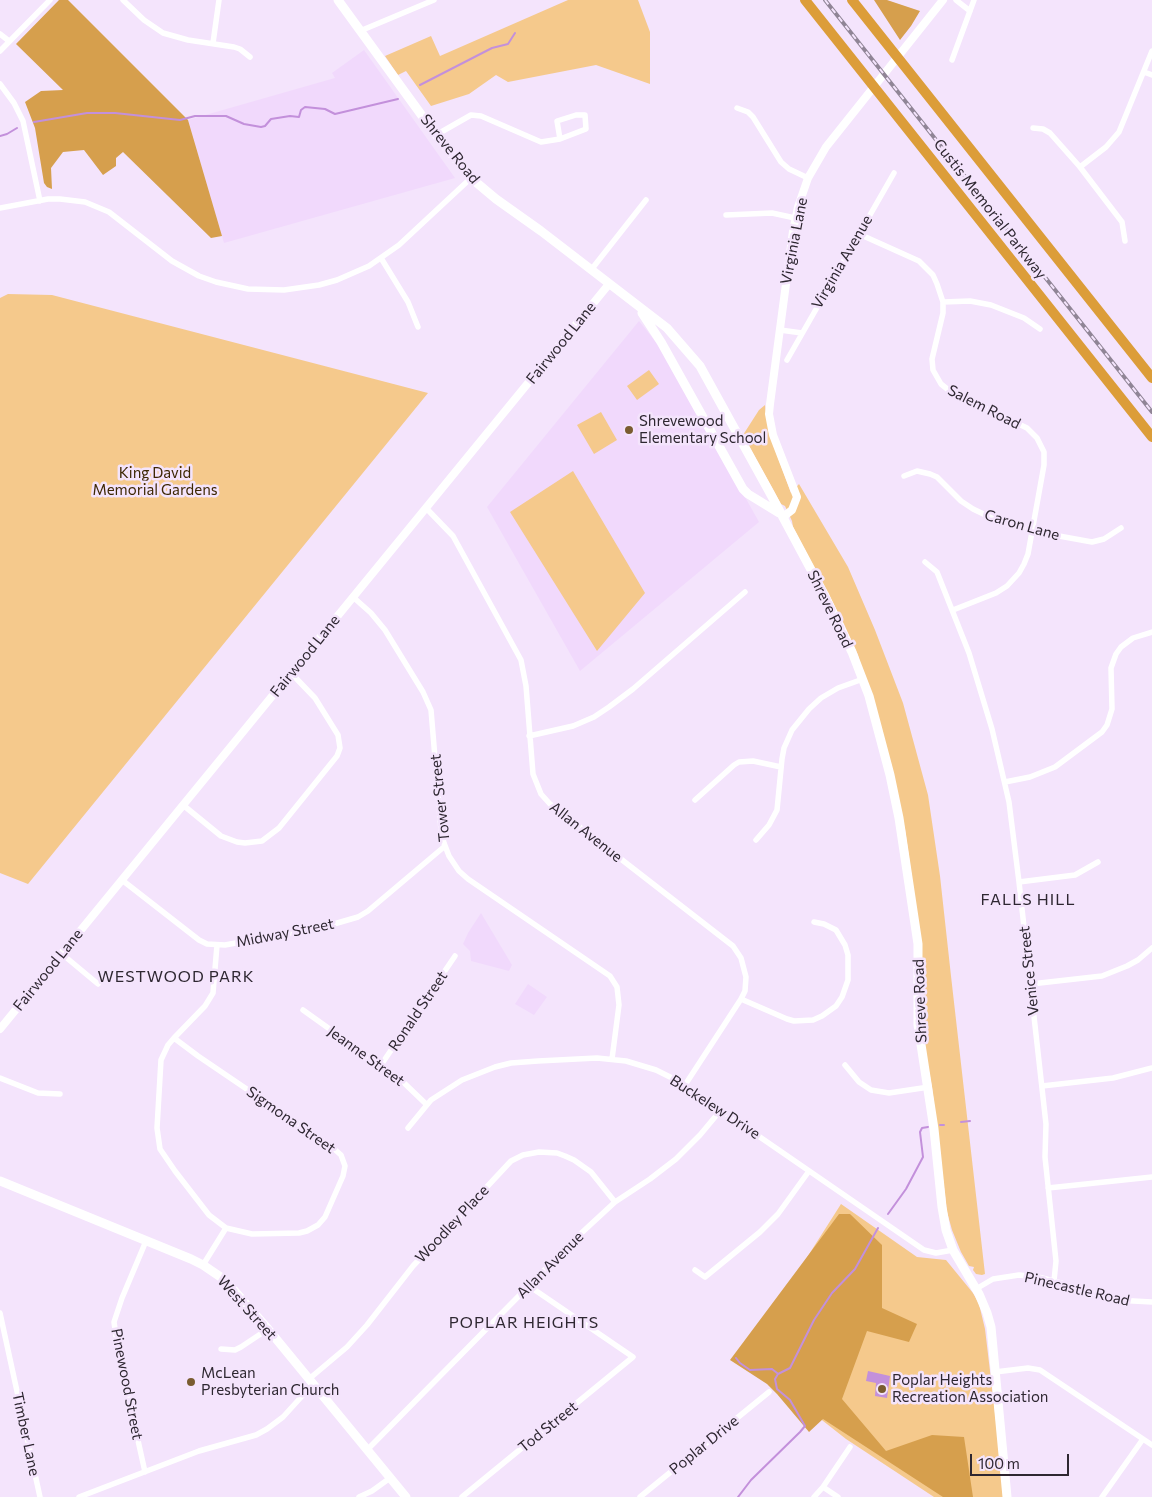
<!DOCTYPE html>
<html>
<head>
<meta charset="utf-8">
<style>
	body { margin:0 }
	#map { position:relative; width:1152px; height:1497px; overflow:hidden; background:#f4e4fc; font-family:Commissioner,sans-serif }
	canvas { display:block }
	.scale { position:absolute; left:970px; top:1454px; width:99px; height:22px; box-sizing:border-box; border:2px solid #2e2731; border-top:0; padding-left:6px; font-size:15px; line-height:18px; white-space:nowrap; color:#2e2731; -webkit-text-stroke:4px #f4e4fc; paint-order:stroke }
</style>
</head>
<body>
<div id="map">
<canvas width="1152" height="1497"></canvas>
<div class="scale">100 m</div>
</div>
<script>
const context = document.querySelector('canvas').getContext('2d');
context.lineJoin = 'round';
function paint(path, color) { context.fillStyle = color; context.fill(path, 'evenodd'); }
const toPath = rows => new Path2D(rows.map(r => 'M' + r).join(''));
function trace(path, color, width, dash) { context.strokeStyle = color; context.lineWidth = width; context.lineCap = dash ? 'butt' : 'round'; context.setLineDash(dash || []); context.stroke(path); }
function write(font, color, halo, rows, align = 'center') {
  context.font = font + ' Commissioner,sans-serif'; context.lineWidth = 5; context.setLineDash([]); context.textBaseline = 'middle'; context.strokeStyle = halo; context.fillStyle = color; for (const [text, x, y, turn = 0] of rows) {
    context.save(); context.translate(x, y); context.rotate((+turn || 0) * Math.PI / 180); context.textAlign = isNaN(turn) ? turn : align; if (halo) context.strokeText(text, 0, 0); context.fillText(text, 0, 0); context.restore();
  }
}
const built = toPath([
	[364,50,455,178,224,243,188,120,335,78,332,73],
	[639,321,664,352,759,522,580,671,487,507],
	[481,913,512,965,509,971,471,961,470,951,463,944,468,933],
	[528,984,547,997,534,1015,515,1004]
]);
const green = toPath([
	[568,0,638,0,650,32,650,84,596,65,508,82,496,75,469,94,431,106,406,71,398,75,385,56,431,36,440,56],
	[8,294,52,295,428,393,28,884,0,873,0,298],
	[649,370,659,384,637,400,627,386],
	[765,405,769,433,791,493,799,484,848,567,875,630,903,703,928,795,940,876,951,976,985,1274,982,1275,976,1274,973,1270,974,1267,969,1266,961,1252,952,1230,947,1212,932,1087,923,1039,920,935,905,829,858,655,844,624,793,527,792,521,785,506,781,504,743,435,759,410],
	[601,412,617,440,594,454,577,425],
	[573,471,645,593,597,651,510,512],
	[841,1204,917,1257,946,1260,973,1293,979,1304,985,1329,1005,1497,934,1497,846,1439,743,1358]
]);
const forest = toPath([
	[59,0,68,0,188,120,222,236,211,238,123,152,116,158,116,166,103,175,84,150,63,152,51,168,52,189,47,187,44,183,35,128,25,102,41,91,63,90,16,44],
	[874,0,887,0,920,11,911,26,900,40],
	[839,1214,850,1214,882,1245,882,1308,917,1324,909,1342,867,1331,842,1399,886,1451,932,1435,964,1437,973,1497,943,1497,823,1419,809,1432,777,1394,767,1384,730,1360]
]);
const water = toPath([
	[868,1371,890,1376,887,1398,875,1396,876,1383,866,1381]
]);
const stream = toPath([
	[420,85,492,48,508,44,515,33],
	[34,122,87,113,115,113,180,120,195,116,226,116,244,124,261,127,265,126,271,119,290,116,299,117,301,110,305,107,325,109,335,114,398,99],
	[0,136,7,134,17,128],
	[961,1122,970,1121],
	[940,1125,944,1125],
	[888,1214,906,1189,923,1157,920,1132,922,1128,928,1127],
	[736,1358,740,1363,750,1370,772,1369,777,1373],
	[738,1497,751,1480,800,1432,805,1426,790,1400,777,1389,775,1379,778,1374,790,1368,814,1320,832,1293,855,1269,878,1228]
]);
const minor = toPath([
	[123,0,144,20,163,33,188,40,234,47,240,49,250,57],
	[956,0,970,11],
	[360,31,434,0],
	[0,34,9,41],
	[213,43,219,0],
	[0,51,50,0],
	[952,60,974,0],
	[1144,72,1152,75],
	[0,84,14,103,23,121,40,201],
	[737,108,748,112,753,117,781,162,789,169,808,178],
	[576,115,585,115,586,129,560,139,557,121,576,115],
	[1033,128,1043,129,1050,133,1080,167,1122,222,1125,241],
	[436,135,471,115,481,116,541,142,560,139],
	[1080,167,1106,147,1119,132,1152,51],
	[0,208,48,199,60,199,85,202,109,212,172,261,199,276,216,282,248,289,284,290,319,285,337,280,369,266,399,245,471,178],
	[726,215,772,213,795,218],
	[859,234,919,261,933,275,937,284,943,302,943,313,932,359,933,370,941,384,951,392,1027,428,1037,438,1044,452,1044,465,1028,554,1024,564,1019,573,1007,586,996,593,953,610],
	[381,258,408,302,418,327],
	[591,270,646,200],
	[943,302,970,301,991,305,1024,318,1040,329],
	[780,330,802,333],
	[787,360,894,173],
	[904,476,917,471,930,474,937,477,961,501,973,509,998,521,1037,532,1092,542,1104,539,1121,528],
	[426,508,453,536,521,660,526,686,533,774,541,794,550,804,733,946,741,958,746,977,745,991,741,999,685,1085],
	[925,562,937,572,969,653,992,729,1009,802,1019,882,1046,1124,1045,1157,1056,1261,1054,1281],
	[353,597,371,613,385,630,423,692,431,710,441,830,444,843,449,856,459,871,468,879,610,976,617,987,619,1005,612,1059],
	[529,736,573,726,594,717,609,707,633,689,745,592],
	[1005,782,1030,777,1055,767,1102,732,1107,725,1112,709,1111,668,1116,654,1121,647,1133,638,1152,632],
	[695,800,734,765,739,762,753,761,781,767],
	[183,805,221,836,237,842,245,843,262,841,279,828,337,756,340,748,338,735,315,698,291,673],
	[756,840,769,825,777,810,782,759,784,748,792,730,809,709,821,698,838,688,863,679],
	[122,880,199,940,207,944,225,945,327,926,358,917,368,911,445,846],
	[1019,882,1075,875,1098,862],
	[62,954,98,984],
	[1031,984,1102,976,1127,966,1138,960,1152,948],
	[741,999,787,1019,794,1021,813,1020,822,1016,836,1006,842,997,848,980,848,955,845,945,836,930,824,924,814,922],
	[303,1010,401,1080,426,1104],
	[174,1038,198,1056,332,1147,341,1155,345,1166,343,1176,325,1217,318,1225,307,1231,299,1233,252,1234,226,1228,209,1215,175,1171,160,1149,157,1128,161,1060,168,1045,174,1038,205,1006,213,993,217,945],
	[381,1065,455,956],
	[845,1065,859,1082,871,1090,889,1093,929,1087],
	[0,1078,38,1093,60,1094],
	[1042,1086,1113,1078,1152,1068],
	[408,1128,431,1100,462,1080,495,1067,511,1063,538,1061,597,1058,626,1061,656,1070,680,1082,924,1250,936,1253,953,1250],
	[1048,1188,1152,1177],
	[203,1265,226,1228],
	[695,1270,705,1277,760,1232,778,1214,809,1171],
	[976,1289,993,1279,1019,1275,1038,1277,1054,1281,1115,1300,1152,1302],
	[0,1313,40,1497],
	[221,1349,235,1350,241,1347,268,1329],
	[995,1372,1028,1368,1040,1370,1152,1445],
	[309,1379,347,1347,367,1325,413,1266,511,1161,523,1155,539,1152,557,1153,565,1156,574,1160,591,1172,615,1202],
	[367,1450,576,1238,615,1202,650,1179,676,1159,700,1135,720,1111],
	[145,1472,118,1350,114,1322,122,1298,146,1241],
	[823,1487,838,1497],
	[79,1497,199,1451,256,1435,267,1429,283,1417,313,1384],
	[359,1497,372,1491,390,1478],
	[462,1497,633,1357,529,1286],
	[640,1497,769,1392],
	[814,1497,823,1487,850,1447],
	[1102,1497,1143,1439]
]);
const tertiary = toPath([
	[783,517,792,510,797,497,773,435,769,414,770,404,793,231,798,207,808,178,826,147,943,0],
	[0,1029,609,284]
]);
const secondary = toPath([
	[338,0,436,135,471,178,496,199,541,231,667,328,700,366,770,493,824,594,852,652,869,696,890,775,899,818,918,944,918,1025,934,1129,942,1207,946,1230,953,1250,979,1294,987,1313,991,1327,1007,1497],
	[642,313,661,342,743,489,748,494,779,513],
	[0,1181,191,1259,203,1265,225,1280,268,1329,406,1497]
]);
const motorway = toPath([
	[805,0,1152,437],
	[852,0,1152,378]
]);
const rail = toPath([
	[825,0,1152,412]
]);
const markers = [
	[629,430,5,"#7a5c30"],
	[191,1382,5,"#7a5c30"],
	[882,1389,5,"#7a5c30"]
];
const streetNames = [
	["Shreve Road",450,149,51],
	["Custis Memorial Parkway",990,209,52],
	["Virginia Lane",794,241,-79],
	["Virginia Avenue",842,262,-60],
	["Fairwood Lane",561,343,-51],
	["Salem Road",984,407,27],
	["Caron Lane",1022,525,16],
	["Shreve Road",830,609,64],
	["Fairwood Lane",305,656,-51],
	["Tower Street",440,798,-96],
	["Allan Avenue",586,832,38],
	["Midway Street",285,933,-11],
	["Fairwood Lane",48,970,-51],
	["Venice Street",1029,971,-96],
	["Shreve Road",920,1001,-92],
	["Ronald Street",418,1011,-56],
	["Jeanne Street",366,1056,36],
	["Buckelew Drive",715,1107,33],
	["Sigmona Street",291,1120,35],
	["Woodley Place",452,1224,-47],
	["Allan Avenue",550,1265,-45],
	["Pinecastle Road",1077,1289,13],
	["West Street",247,1308,48],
	["Pinewood Street",127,1384,79],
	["Tod Street",548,1427,-39],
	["Timber Lane",26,1434,78],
	["Poplar Drive",704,1445,-39]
];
const poiNames = [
	["Shrevewood",639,421],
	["Elementary School",639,438],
	["McLean",201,1373],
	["Presbyterian Church",201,1390],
	["Poplar Heights",892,1380],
	["Recreation Association",892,1397]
];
const parkNames = [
	["King David",155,473],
	["Memorial Gardens",155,490]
];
const neighbourhoodNames = [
	["FALLS HILL",1028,900],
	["WESTWOOD PARK",176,977],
	["POPLAR HEIGHTS",524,1323]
];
paint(built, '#f1d9fc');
paint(green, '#f5c98c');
paint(forest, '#d69f4d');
paint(water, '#c390db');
trace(stream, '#c390db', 2);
trace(minor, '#fff', 5.5);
trace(tertiary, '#fff', 8);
trace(secondary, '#fff', 9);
trace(motorway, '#dc9d39', 10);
trace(rail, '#908596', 4);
trace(rail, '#f4e4fc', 2, [5.5]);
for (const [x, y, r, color] of markers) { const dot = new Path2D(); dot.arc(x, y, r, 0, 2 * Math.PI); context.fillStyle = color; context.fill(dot); trace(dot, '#f4e4fc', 2); }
write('15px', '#2e2731', '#f4e4fc', streetNames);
write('15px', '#2e2731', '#f4e4fc', poiNames, 'left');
write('15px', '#3d2703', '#f4e4fc', parkNames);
context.letterSpacing = '1px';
write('16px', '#2e2731', '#f4e4fc', neighbourhoodNames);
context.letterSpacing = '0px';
</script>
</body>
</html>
